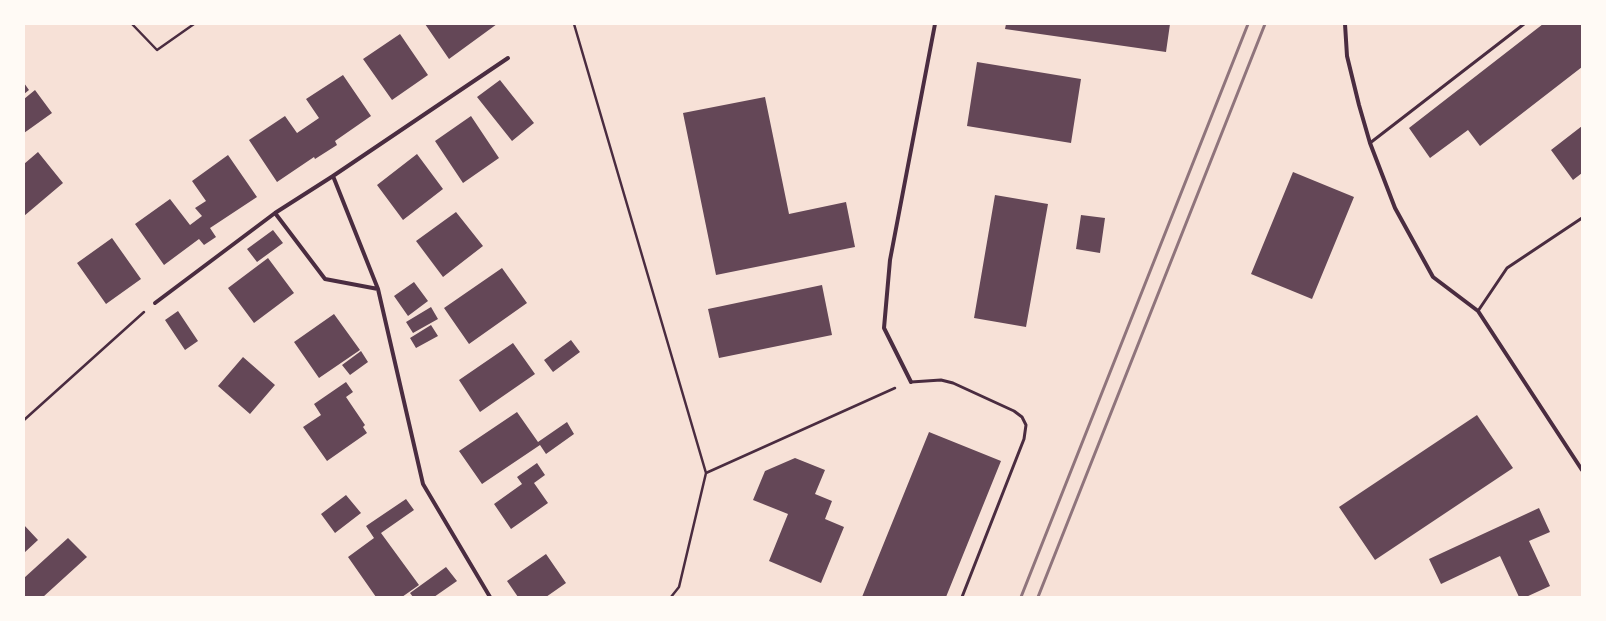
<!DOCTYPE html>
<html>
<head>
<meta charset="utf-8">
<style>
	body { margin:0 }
	#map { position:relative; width:1606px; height:621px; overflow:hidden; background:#f7e1d7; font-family:"Work Sans",sans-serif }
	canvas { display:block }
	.frame { position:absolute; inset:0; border:25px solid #fffaf5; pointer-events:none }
</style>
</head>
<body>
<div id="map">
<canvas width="1606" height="621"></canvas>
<div class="frame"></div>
</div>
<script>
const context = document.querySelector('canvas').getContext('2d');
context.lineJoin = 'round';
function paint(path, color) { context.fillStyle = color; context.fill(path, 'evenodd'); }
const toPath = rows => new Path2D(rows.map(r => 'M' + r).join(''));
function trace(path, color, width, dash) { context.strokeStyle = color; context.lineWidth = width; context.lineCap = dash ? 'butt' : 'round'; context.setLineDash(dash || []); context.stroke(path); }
const building = toPath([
	[425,24,497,24,449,59],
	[1006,24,1170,24,1166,52,1005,29],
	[1543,24,1582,24,1582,67,1480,146,1468,130,1430,158,1409,128],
	[400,34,428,75,392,100,363,59],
	[977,62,1081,79,1071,143,967,126],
	[343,75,371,116,335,141,337,145,315,159,314,157,277,182,249,140,285,116,297,133,319,118,306,99],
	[500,80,534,123,512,141,477,97],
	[24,83,29,90,24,94],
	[35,90,52,113,24,133,24,99],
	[765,97,789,214,846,202,855,247,716,275,683,113],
	[471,116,499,158,463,183,435,141],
	[1582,126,1582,173,1573,180,1551,150],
	[38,152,63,183,24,216,24,164],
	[417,154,443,189,403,220,377,185],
	[228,155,257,197,210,228,216,237,204,245,199,239,164,265,135,224,170,199,190,225,202,216,195,208,206,201,192,181],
	[1293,172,1354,197,1312,299,1251,274],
	[995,195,1048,204,1026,327,974,318],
	[456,212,483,246,443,277,416,241],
	[1081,215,1105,218,1100,253,1076,249],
	[273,230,283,243,257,262,247,249],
	[112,238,141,279,106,304,77,263],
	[268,258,294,293,254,323,228,288],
	[502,268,527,303,469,344,444,308],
	[414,282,428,301,408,316,394,296],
	[822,285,832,335,719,358,708,309],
	[431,307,438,319,413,333,406,322],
	[178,311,198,341,185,350,165,320],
	[334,314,360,350,319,378,294,342],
	[431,325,438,336,416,348,410,338],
	[571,340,580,352,553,372,544,360],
	[513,343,535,374,480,412,459,380],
	[361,351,368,362,350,375,342,365],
	[243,357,275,385,250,414,218,386],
	[346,382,353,392,346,397,365,425,363,427,367,433,327,461,303,427,321,415,314,404],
	[517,412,538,442,567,422,574,434,546,454,540,445,482,484,459,451],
	[1477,415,1513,468,1375,560,1339,507],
	[929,432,1001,461,946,597,862,597],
	[795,458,825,470,815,494,832,501,825,519,844,527,821,583,769,561,788,514,753,500,765,471],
	[537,463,545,475,534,483,548,503,511,529,494,504,522,484,517,477],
	[346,495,361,513,335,533,321,514],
	[406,499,414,510,381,533,419,585,402,597,376,597,348,557,374,538,366,526],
	[1539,508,1550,532,1529,541,1550,586,1526,597,1519,597,1500,556,1441,584,1429,559],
	[24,525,38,540,24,553],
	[68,538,87,557,43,597,24,597,24,578],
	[546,554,566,583,546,597,518,597,507,581],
	[446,567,457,581,434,597,413,597,410,593]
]);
const path = toPath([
	[132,24,157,50,194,24],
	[574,24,706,473],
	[24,420,144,312],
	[671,597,679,587,706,473,895,388]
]);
const service = toPath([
	[1370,143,1524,24],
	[1478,311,1507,268,1582,218],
	[911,382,941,380,953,383,1014,411,1022,417,1026,425,1024,439,962,597]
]);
const minor = toPath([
	[1345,24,1347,56,1359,105,1370,143,1395,208,1433,277,1478,311,1582,470],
	[275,213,325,279,378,289],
	[155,303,275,213,333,176],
	[911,382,884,328,890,260,935,24],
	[490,597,423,484,378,289,333,176,508,58]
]);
const rail = toPath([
	[1021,597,1248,24],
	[1038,597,1265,24]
]);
paint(building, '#644757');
trace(path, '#4a2c40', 2.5);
trace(service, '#4a2c40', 3);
trace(minor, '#4a2c40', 4);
trace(rail, '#8f747c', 3);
</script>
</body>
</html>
